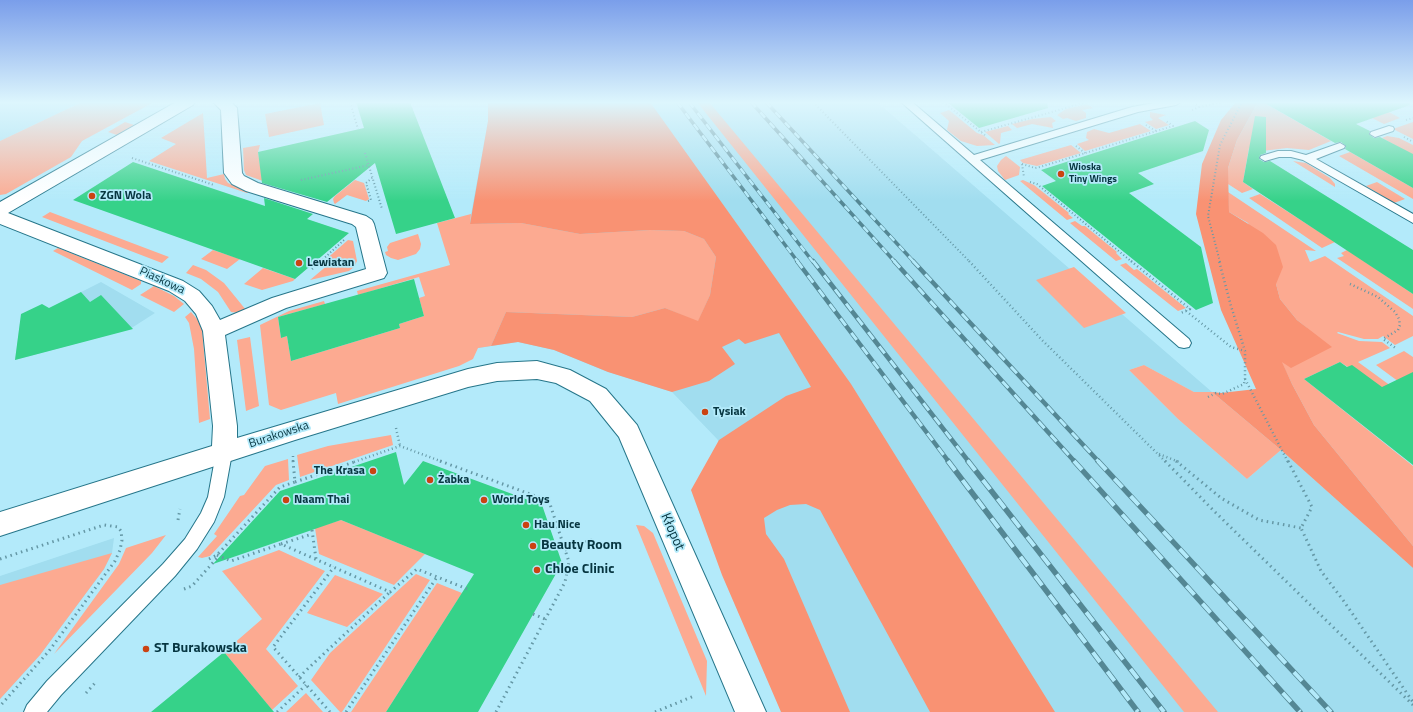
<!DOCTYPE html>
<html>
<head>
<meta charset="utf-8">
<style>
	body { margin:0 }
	canvas { display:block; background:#b3eafa }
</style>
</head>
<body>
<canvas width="1413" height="712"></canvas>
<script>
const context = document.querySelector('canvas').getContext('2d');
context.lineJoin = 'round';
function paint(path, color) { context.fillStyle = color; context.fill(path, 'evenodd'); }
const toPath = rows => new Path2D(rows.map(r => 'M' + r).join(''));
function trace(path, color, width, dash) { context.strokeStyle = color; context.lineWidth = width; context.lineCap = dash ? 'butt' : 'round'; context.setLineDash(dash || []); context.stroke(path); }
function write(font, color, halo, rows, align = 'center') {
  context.font = font + ' "Titillium Web",sans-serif'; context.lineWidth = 3.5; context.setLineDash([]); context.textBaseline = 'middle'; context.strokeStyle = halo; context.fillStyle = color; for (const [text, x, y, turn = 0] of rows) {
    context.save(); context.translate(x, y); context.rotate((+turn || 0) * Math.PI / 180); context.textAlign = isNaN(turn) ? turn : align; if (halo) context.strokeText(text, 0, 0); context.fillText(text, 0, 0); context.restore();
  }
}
const built = toPath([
	[0,102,82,102,0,141],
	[488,102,877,102,1212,392,1194,392,1144,365,1129,370,1178,419,1247,479,1281,450,1413,568,1413,712,834,712,719,472,718,440,672,392,608,372,554,350,518,342,446,353,488,121],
	[101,282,155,313,130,329,15,360,20,323],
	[114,538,112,553,104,569,40,655,0,699,0,576]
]);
const green = toPath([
	[82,102,121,102,125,103,128,102,154,102,82,141,71,157,6,194,0,195,0,141],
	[697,102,709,102,1218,712,1184,712],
	[1258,102,1276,102,1268,105,1331,141,1309,150,1287,148,1262,151,1249,148,1243,182,1253,189,1242,193,1228,184,1228,168,1237,140],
	[320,103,324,125,269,137,265,114],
	[1087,104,1093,108,1082,110,1086,113,1086,118,1076,121,1067,118,1063,119,1057,115,1066,109],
	[949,110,977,133,983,135,995,145,977,146,961,141,947,130,949,121,940,113],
	[1150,112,1166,115,1158,118,1169,125,1156,129,1145,122,1153,120,1150,117],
	[1389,112,1400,118,1384,124,1372,118],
	[203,113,207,178,224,174,225,179,228,183,249,192,247,193,149,161,176,144,161,138],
	[1051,117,1056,121,1052,123,1053,128,1032,124,1017,128,1012,124,1032,119],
	[125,122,134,125,117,135,108,132],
	[1413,122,1413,139,1393,129],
	[1140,124,1151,131,1085,151,1077,144,1089,140,1086,138,1087,132,1094,129,1109,133],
	[1008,126,1012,130,1001,133,1000,143,999,144,985,132],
	[1387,136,1399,138,1413,145,1413,155,1382,138],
	[260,145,258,152,260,165,274,185,246,175,244,170,243,148],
	[1071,145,1081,153,1037,166,1023,163,1020,160],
	[1350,152,1413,188,1413,199,1339,156],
	[1006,156,1020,167,1019,175,1005,180,998,171,997,166,1001,160],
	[1293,161,1306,163,1330,178,1335,184,1335,187],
	[355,180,364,183,369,199,366,201,347,195,335,204,334,203,333,199,335,196],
	[1023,180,1034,185,1069,213,1068,214,1073,218,1067,220,1020,181],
	[1377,182,1405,199,1394,203,1366,186],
	[1228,192,1316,251,1305,250,1310,262,1325,256,1413,316,1413,336,1395,345,1383,336,1378,339,1364,339,1338,332,1337,333,1359,341,1382,342,1390,348,1358,362,1402,394,1395,397,1340,362,1304,379,1413,466,1413,546,1314,425,1292,384,1281,361,1307,328,1297,320,1280,299,1276,284,1248,223,1229,212],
	[1260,194,1335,242,1322,248,1249,198],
	[50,212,169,257,162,263,42,217],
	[471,214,470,224,521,223,580,234,650,230,684,231,704,239,716,257,710,295,698,322,665,308,632,317,506,312,491,346,478,348,473,359,459,366,338,404,336,393,281,410,269,405,260,325,289,311,324,301,325,304,278,317,281,338,287,336,291,361,400,328,399,324,424,316,419,298,425,296,419,277,358,295,357,291,450,265,437,223],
	[1075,221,1082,226,1085,226,1117,252,1116,253,1122,259,1116,261,1070,223],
	[418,234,421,244,420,249,416,254,398,260,391,258,386,255,385,252,388,251,387,247,390,243],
	[348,240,353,241,357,261,354,267,349,271,310,280,329,264,324,261],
	[58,248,141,281,141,284,132,290,53,251],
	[213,250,240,259,227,269,201,259],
	[1347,250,1413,294,1413,309,1337,258,1344,256,1341,253],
	[1126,263,1134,270,1137,269,1186,308,1178,311,1120,265],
	[193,265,206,270,224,283,246,310,239,313,231,312,218,292,201,279,186,273],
	[1074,267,1126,313,1084,328,1036,280],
	[263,268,295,279,293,281,262,290,244,284],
	[154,286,174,296,184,304,174,312,140,295],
	[191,312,197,319,202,329,210,419,199,423,194,349,189,323,185,317],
	[250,337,259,406,246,411,237,340],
	[1404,351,1413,357,1413,372,1410,390,1376,365],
	[1144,365,1194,392,1212,392,1281,450,1247,479,1178,419,1129,370],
	[391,435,393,445,300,477,297,455,328,446],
	[288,459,289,480,276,485,210,556,202,558,198,557,217,536,214,534,240,496,244,495,265,466],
	[341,520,425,554,394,585,319,554,315,528],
	[636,525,644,526,653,533,707,661,706,696],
	[166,535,152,553,54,654,119,564,126,548],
	[279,550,325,571,266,649,298,686,272,710,224,652,262,619,222,571],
	[112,553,104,569,40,655,0,699,0,585],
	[416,574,430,580,342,712,340,712,311,680,330,653],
	[335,575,383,594,347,627,307,613],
	[437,583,462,593,386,712,351,712],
	[306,693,323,712,286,712]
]);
const forest = toPath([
	[488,102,650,102,851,384,1055,712,930,712,820,510,806,504,790,505,777,510,764,518,766,534,784,559,850,712,781,712,722,575,691,490,719,440,786,396,811,387,779,333,745,344,739,339,722,347,735,364,709,381,672,392,608,372,554,350,518,342,491,346,506,312,632,317,665,308,698,321,710,295,716,257,704,239,684,231,650,230,580,234,521,223,470,224,488,121],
	[1236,102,1258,102,1237,140,1228,168,1229,212,1263,233,1276,245,1283,267,1276,284,1280,299,1297,320,1332,347,1291,368,1282,362,1292,384,1314,425,1413,546,1413,568,1281,450,1212,392,1221,393,1256,389,1221,310,1196,214,1202,164,1221,120]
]);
const building = toPath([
	[356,102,410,102,455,218,396,234,375,163,327,202,262,183,258,152,364,128],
	[947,102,1047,102,1048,108,979,128],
	[1263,102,1409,102,1410,105,1356,124,1370,131,1369,134,1374,138,1380,137,1413,154,1413,188,1345,149,1346,146,1341,142,1335,143],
	[1255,116,1266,117,1266,153,1260,155,1259,159,1264,162,1270,161,1413,250,1413,294,1243,182],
	[1195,121,1209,130,1203,151,1138,173,1154,184,1129,193,1201,247,1213,303,1196,310,1042,186,1056,181,1041,170],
	[133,162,265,206,264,198,313,214,307,219,349,233,295,279,73,200],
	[414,279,424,316,399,324,400,328,291,361,287,336,281,338,278,317],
	[81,292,90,302,101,295,133,329,15,360,21,314,42,304,49,308],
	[1340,362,1347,367,1352,365,1382,387,1413,372,1413,465,1304,379],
	[396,452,404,485,423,461,542,505,562,563,478,712,386,712,474,574,341,520,213,564,280,491],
	[224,652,274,712,151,712]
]);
const pathFar2 = toPath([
	[350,102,358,129],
	[813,102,970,262],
	[943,102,986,136],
	[1199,107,1221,102],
	[1192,110,1199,107,1195,104],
	[1406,120,1413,118],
	[1146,125,1156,131],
	[981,132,1087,102],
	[1404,137,1413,142],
	[1076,146,1085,153],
	[365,153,382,209],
	[132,158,214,185],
	[1022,164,1024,177],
	[1022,164,1035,168,1040,167,1173,126,1166,121],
	[301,180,369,165],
	[1030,182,1037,184,1132,262],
	[368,201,371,200,366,183,372,178],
	[320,262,345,239],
	[1220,262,1208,216,1220,145,1242,102]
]);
const pathFar1 = toPath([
	[969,261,1042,340,1166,462],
	[1131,261,1190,309,1181,313],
	[312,269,321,261],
	[1350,284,1378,297,1395,312,1399,319,1400,325,1398,330,1383,339,1397,349],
	[1186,311,1231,347,1245,351],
	[1245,379,1288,462],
	[1208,397,1216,393,1222,394,1244,384,1245,379,1245,351,1231,306,1219,261],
	[396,428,400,446],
	[1159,454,1179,462],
	[293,456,293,462],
	[354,462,400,446,443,462]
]);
const path = toPath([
	[440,461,549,501,569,562,565,582,496,712],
	[1165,461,1213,510,1413,705],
	[1176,461,1221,498,1259,520,1301,528],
	[1288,461,1312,507,1301,528,1321,571,1343,600,1413,702],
	[295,482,357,461],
	[178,520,180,509],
	[312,530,316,559],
	[281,544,312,534],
	[565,550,594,539],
	[217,555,231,561,281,544,390,592,417,569,470,590],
	[0,559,104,525,118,527,121,531,122,540,120,550,115,561,49,651,0,706],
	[209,559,217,555,280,487,295,482,293,461],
	[184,589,192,586,219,556],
	[533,614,545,619],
	[299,677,390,592],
	[86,693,96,682],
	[277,712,306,685],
	[330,712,273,647,334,567],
	[346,712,437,577],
	[655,712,694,696]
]);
const lane = toPath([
	[901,102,912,102,974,155,1132,107,1160,102,1181,102,1176,105,1138,112,980,160,1189,339,1191,343,1189,347,1184,348,1179,347,901,102],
	[1389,126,1393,127,1394,129,1393,131,1375,137,1370,134,1371,132,1389,126],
	[1340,143,1345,146,1344,148,1316,159,1413,214,1413,223,1303,160,1291,157,1279,157,1265,161,1260,158,1261,156,1278,151,1291,151,1306,155,1340,143],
	[224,446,229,448,232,453,224,497,214,522,197,549,175,576,61,695,47,712,24,712,27,705,47,681,163,564,185,539,201,513,208,497,216,453,219,448,224,446]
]);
const street = toPath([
	[176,102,195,102,193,105,8,213,183,281,199,291,212,306,220,320,272,298,366,269,356,227,352,224,246,191,232,184,224,173,221,110,213,102,231,102,237,108,242,173,244,176,258,183,366,216,372,220,374,224,387,273,384,278,286,308,225,335,237,426,237,438,468,369,497,363,537,361,570,370,606,389,637,425,766,712,735,712,619,437,590,401,556,383,537,379,497,381,468,387,295,440,0,536,0,512,212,446,213,426,203,331,196,314,185,301,169,291,0,224,0,202,176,102]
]);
const railFar2 = toPath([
	[677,102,798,262],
	[689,102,813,262],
	[751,102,895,262],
	[766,102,914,262]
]);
const railFar1 = toPath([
	[797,261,949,462],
	[813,261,969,462],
	[894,261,1075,462],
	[913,261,1099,462]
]);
const rail = toPath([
	[948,461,1138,712],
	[968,461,1164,712],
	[1074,461,1300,712],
	[1098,461,1331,712]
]);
const markers = [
	[1061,174,4,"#cb4312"],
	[92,196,4,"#cb4312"],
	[299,263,4,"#cb4312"],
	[705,412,4,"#cb4312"],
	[373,471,4,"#cb4312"],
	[430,480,4,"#cb4312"],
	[286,500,4,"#cb4312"],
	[484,500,4,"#cb4312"],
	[526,525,4,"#cb4312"],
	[533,546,4,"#cb4312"],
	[537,570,4,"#cb4312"],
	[146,649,4,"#cb4312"]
];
const farPoinames = [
	["Wioska",1069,168],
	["Tiny Wings",1069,180]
];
const poiNames = [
	["ZGN Wola",100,196],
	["Lewiatan",307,263],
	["Tysiak",713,412],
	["The Krasa",365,471,"right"],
	["Żabka",438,480],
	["Naam Thai",294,500],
	["World Toys",492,500],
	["Hau Nice",534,525]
];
const streetNames = [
	["Piaskowa",162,281,25],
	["Burakowska",279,435,-18]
];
const nearStreetnames = [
	["Kłopot",672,532,66]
];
const nearPoinames = [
	["Beauty Room",541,546],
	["Chloe Clinic",545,570],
	["ST Burakowska",154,649]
];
paint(built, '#a1ddef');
paint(green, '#fcaa91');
paint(forest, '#f99273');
paint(building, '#36d289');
trace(lane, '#26768a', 2);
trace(street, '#26768a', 2);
trace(pathFar2, '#6598a6', 2, [1, 2.5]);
trace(pathFar1, '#6598a6', 2.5, [1, 3]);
trace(path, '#6598a6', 3, [1.5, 4]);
paint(lane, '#fff');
paint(street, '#fff');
trace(railFar2, '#548794', 3.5);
trace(railFar1, '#548794', 4.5);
trace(rail, '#548794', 5.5);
trace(railFar2, '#b3eafa', 2.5, [7]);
trace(railFar1, '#b3eafa', 3, [9]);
trace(rail, '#b3eafa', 4, [12]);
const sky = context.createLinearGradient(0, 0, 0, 201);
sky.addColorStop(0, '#7a9eea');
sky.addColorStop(0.51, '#ddf6fd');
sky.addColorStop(1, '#ddf6fd00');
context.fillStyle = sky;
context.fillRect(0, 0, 1413, 201);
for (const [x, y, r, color] of markers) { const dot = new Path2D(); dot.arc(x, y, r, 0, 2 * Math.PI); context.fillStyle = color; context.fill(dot); trace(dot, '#b3eafa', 1.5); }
write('bold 10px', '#063540', '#b3eafa', farPoinames, 'left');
write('bold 12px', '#063540', '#b3eafa', poiNames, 'left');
write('12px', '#063540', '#b3eafa', streetNames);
write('14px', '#063540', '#b3eafa', nearStreetnames);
write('bold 14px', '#063540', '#b3eafa', nearPoinames, 'left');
</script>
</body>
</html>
